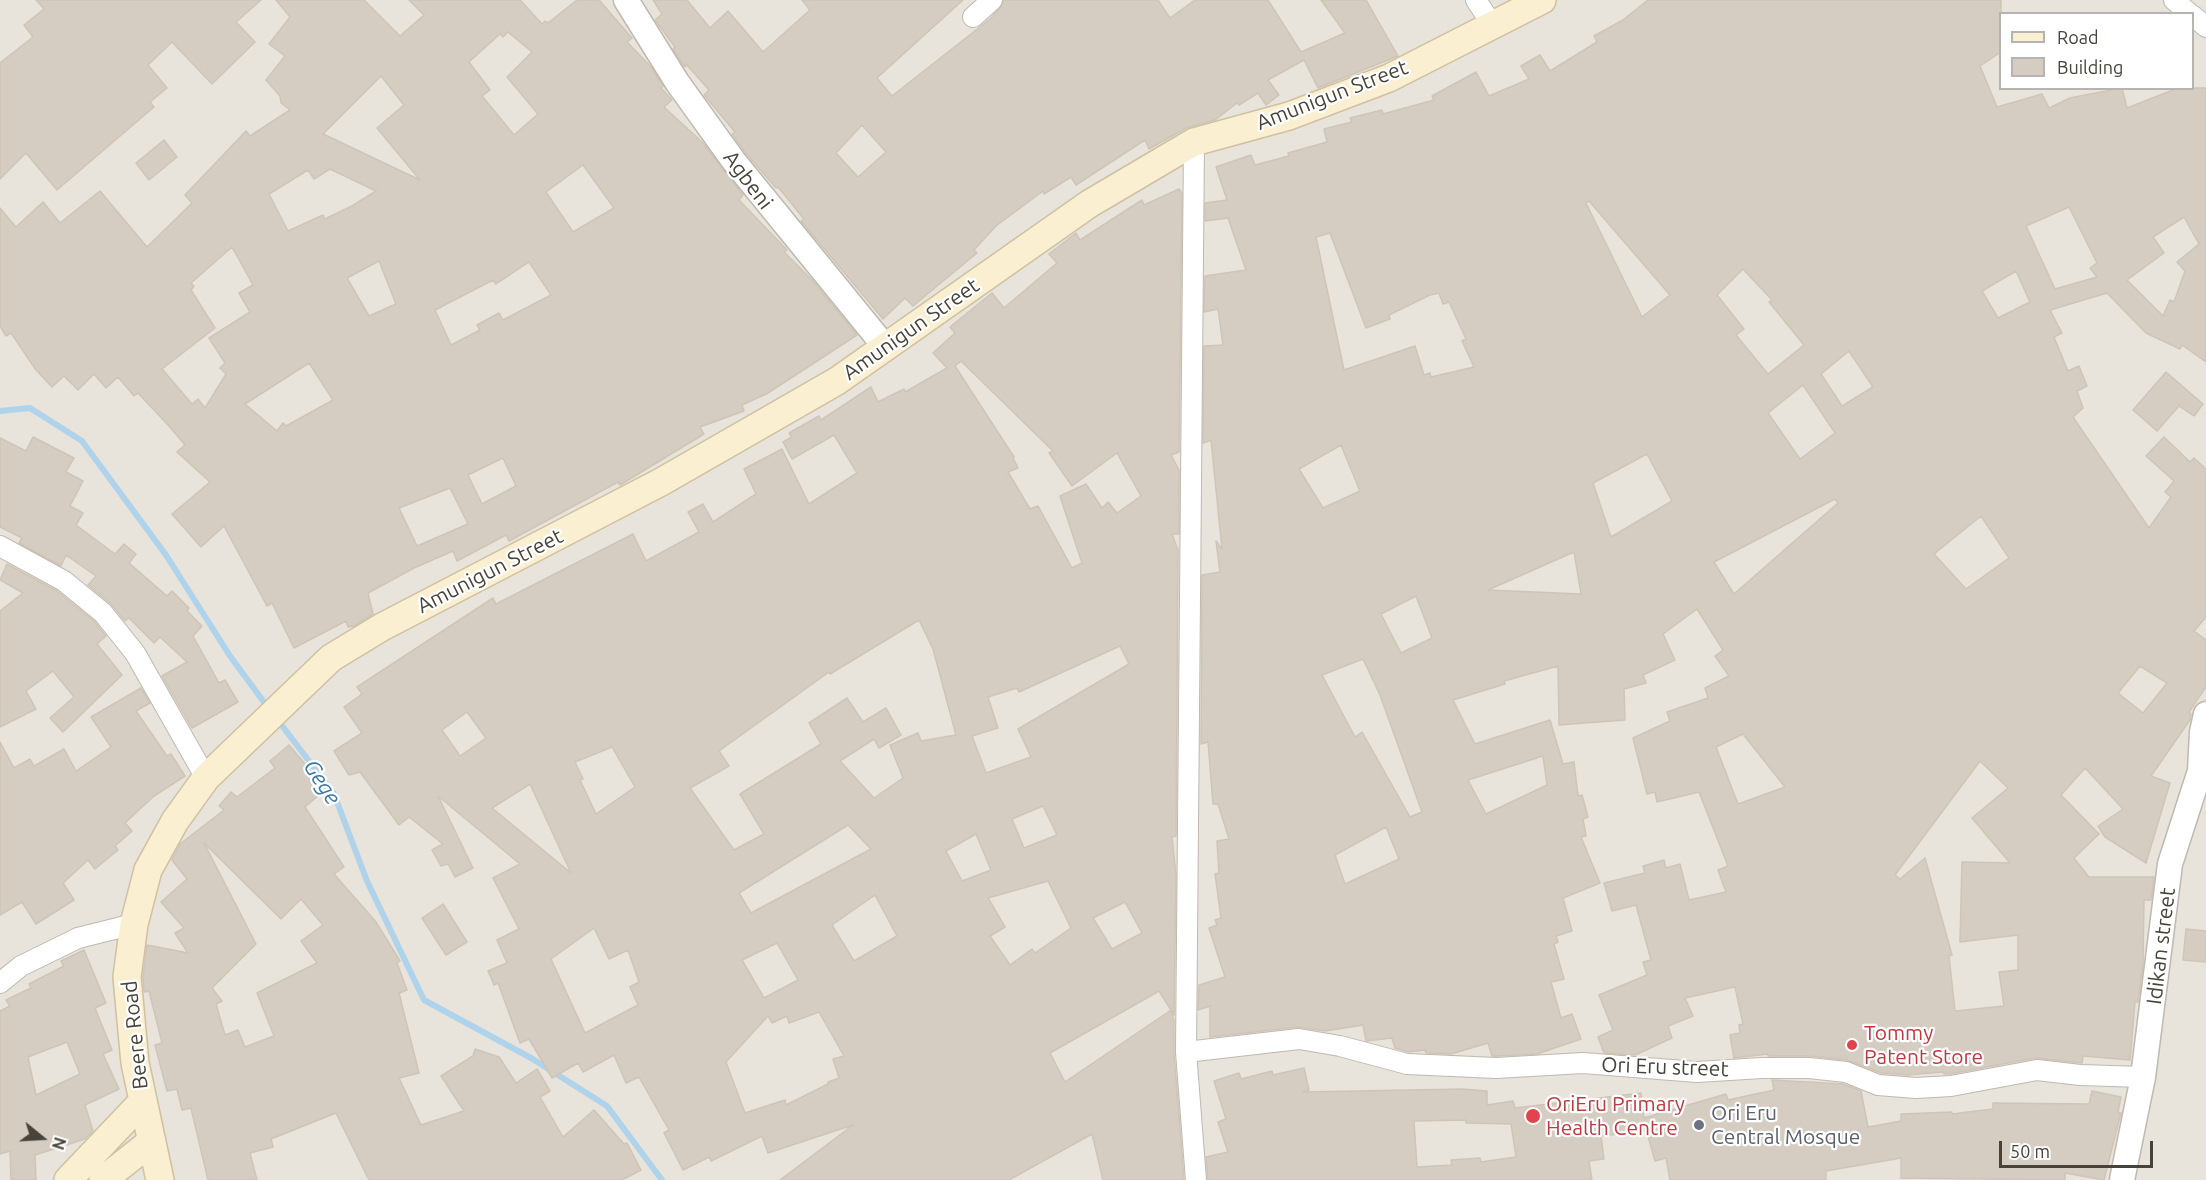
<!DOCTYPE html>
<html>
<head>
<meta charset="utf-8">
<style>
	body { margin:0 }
	#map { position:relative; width:2206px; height:1180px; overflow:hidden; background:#f4f2ec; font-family:Ubuntu,sans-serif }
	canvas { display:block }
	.legend { position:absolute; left:1999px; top:12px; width:195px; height:78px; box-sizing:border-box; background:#fff; border:2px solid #b6b4b0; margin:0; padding:8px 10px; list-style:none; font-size:18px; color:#48433a }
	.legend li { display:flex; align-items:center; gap:12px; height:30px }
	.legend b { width:30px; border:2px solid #b6b4b0 }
	.north { position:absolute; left:12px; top:1108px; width:60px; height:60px; -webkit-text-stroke:4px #fff; paint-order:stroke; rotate:108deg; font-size:16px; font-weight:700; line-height:24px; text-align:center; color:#48433a }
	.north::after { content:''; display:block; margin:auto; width:21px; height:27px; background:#48433a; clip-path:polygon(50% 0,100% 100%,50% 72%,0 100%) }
	.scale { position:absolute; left:1999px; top:1141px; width:154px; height:27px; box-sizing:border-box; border:3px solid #48433a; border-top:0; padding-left:8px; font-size:18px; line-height:21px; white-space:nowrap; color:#48433a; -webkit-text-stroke:4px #fff; paint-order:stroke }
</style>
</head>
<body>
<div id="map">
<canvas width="2206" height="1180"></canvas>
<ul class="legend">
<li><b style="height:8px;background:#faefd1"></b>Road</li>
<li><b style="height:16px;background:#d5cdc2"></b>Building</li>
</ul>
<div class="north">N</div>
<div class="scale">50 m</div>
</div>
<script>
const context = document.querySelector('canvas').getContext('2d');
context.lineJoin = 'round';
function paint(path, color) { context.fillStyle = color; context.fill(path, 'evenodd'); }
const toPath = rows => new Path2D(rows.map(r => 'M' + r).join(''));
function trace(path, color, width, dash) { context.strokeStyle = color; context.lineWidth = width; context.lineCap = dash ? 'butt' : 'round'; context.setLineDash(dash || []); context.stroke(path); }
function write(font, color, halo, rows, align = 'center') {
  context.font = font + ' Ubuntu,sans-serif'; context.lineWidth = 4.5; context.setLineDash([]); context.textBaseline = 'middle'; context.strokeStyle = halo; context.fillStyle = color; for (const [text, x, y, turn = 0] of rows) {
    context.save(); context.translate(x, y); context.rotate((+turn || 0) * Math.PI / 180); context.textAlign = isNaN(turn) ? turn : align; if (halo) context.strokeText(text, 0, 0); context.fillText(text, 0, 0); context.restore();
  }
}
const residential = toPath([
	[0,0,2206,0,2206,1180,0,1180],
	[2000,14,2192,14,2192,88,2000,88]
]);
const stream = toPath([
	[0,411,30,408,82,441,166,555,230,656,269,709],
	[277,719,334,794,367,881,424,1000,531,1058,607,1106,662,1180]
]);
const building = toPath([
	[36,0,261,0,236,22,255,42,212,84,172,42,148,65,167,88,150,102,154,107,57,190,26,153,0,179,0,63,33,37,24,25,44,9,36,0],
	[276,0,364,0,400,36,424,15,409,0,520,0,542,24,545,21,548,23,577,0,599,0,632,38,627,42,651,67,663,86,661,88,672,100,664,107,703,143,743,195,739,200,787,250,784,252,812,280,857,335,768,393,742,405,744,411,700,427,704,434,620,485,618,482,509,541,506,535,457,561,453,551,414,568,368,593,373,614,354,626,348,627,346,621,294,648,272,603,267,606,224,526,201,547,172,514,210,482,177,452,185,445,169,426,138,393,134,396,118,377,106,388,94,374,78,390,64,376,52,387,36,370,11,333,6,336,0,326,0,208,16,227,43,202,60,223,100,191,147,247,192,203,185,195,246,131,250,136,290,110,281,103,280,96,266,80,285,56,269,44,290,17,276,0],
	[508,32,532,52,507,77,538,114,514,135,482,96,490,90,469,62,500,34,503,37,508,32],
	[381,76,404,105,377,128,420,180,323,134,381,76],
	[583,165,614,208,573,232,546,192,583,165],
	[330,169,376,191,352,206,325,219,323,215,288,231,269,194,308,170,314,179,330,169],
	[232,247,253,285,239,293,250,312,209,338,225,363,220,368,226,374,205,408,198,399,192,404,162,369,215,328,191,290,194,286,191,283,232,247],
	[379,261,396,304,369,316,347,278,379,261],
	[529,262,551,295,503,320,499,313,477,325,480,330,451,345,435,310,493,280,496,284,529,262],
	[309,363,333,400,286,426,283,423,277,431,245,404,309,363],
	[503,458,516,486,482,504,468,475,503,458],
	[450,488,468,524,417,546,399,508,450,488],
	[653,0,687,0,710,28,728,11,763,52,810,10,802,0,963,0,877,78,892,96,990,19,1000,8,1004,0,1158,0,1170,18,1195,0,1268,0,1301,52,1345,33,1321,0,1366,0,1398,56,1318,88,1304,60,1268,80,1279,95,1266,105,1258,93,1239,105,1237,103,1215,120,1186,128,1149,149,1145,140,1076,185,1071,177,1044,194,1043,191,996,226,974,250,977,253,913,306,905,298,883,319,801,221,804,219,778,187,776,188,744,151,732,134,735,132,704,95,709,90,687,65,685,67,673,49,675,47,655,20,662,14,653,0],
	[862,125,886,152,858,177,836,153,862,125],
	[1648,0,2001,0,2001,52,1980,66,1997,107,2042,94,2049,108,2070,98,2122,88,2127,108,2178,88,2206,88,2206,362,2182,345,2180,349,2146,333,2107,293,2050,310,2062,333,2054,337,2068,371,2079,366,2087,386,2077,391,2083,408,2073,417,2149,528,2171,497,2165,492,2174,481,2146,456,2164,437,2190,462,2194,458,2206,469,2206,617,2194,631,2206,640,2206,687,2189,712,2191,714,2190,720,2151,776,2170,783,2146,863,2105,837,2098,826,2123,809,2085,768,2061,795,2099,834,2074,858,2089,877,2154,877,2151,900,2144,900,2143,964,2138,1002,2135,1002,2130,1060,2083,1056,2082,1063,2035,1058,1950,1074,1944,1074,1943,1072,1907,1075,1881,1073,1847,1060,1810,1056,1768,1056,1768,1054,1734,1058,1730,1035,1740,1033,1739,1025,1743,1024,1735,987,1685,998,1693,1016,1668,1026,1672,1038,1635,1055,1604,1053,1598,1037,1613,1030,1599,995,1647,975,1643,962,1651,960,1636,905,1612,911,1604,883,1645,873,1643,866,1664,860,1666,868,1680,864,1689,900,1726,892,1718,870,1728,866,1699,792,1657,802,1655,792,1647,794,1633,738,1670,721,1667,712,1708,698,1705,688,1729,676,1715,656,1723,650,1697,609,1663,634,1675,660,1643,675,1646,683,1624,689,1625,720,1559,725,1558,666,1504,681,1505,684,1453,700,1475,744,1550,720,1563,764,1574,762,1578,796,1582,795,1588,817,1583,819,1586,836,1581,837,1600,883,1563,898,1572,931,1556,936,1558,942,1554,944,1564,979,1551,982,1561,1018,1572,1014,1581,1039,1537,1054,1496,1056,1492,1056,1488,1043,1451,1054,1426,1053,1425,1050,1409,1052,1395,1048,1392,1038,1366,1041,1363,1025,1325,1031,1298,1027,1210,1037,1210,1006,1198,1010,1199,985,1225,977,1209,928,1217,925,1215,920,1221,918,1215,874,1219,873,1217,841,1229,839,1218,804,1213,804,1208,742,1201,744,1202,575,1220,572,1216,541,1222,549,1211,440,1203,443,1204,346,1223,345,1218,309,1204,312,1205,276,1246,270,1228,218,1205,221,1205,203,1227,200,1216,167,1251,155,1255,165,1289,156,1288,153,1327,142,1324,129,1352,122,1350,118,1382,110,1383,114,1434,100,1432,96,1476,72,1489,96,1529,79,1521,66,1540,55,1550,71,1597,42,1594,36,1623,20,1648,0],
	[1589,201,1670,295,1642,317,1586,203,1589,201],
	[2069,207,2097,263,2090,268,2097,277,2055,289,2026,226,2069,207],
	[2184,217,2199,244,2177,262,2185,271,2174,302,2170,300,2163,316,2127,280,2164,253,2153,237,2184,217],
	[1330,233,1366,328,1390,319,1389,315,1430,295,1439,293,1443,304,1449,302,1466,339,1462,341,1474,367,1431,377,1430,373,1424,375,1415,346,1344,370,1316,237,1330,233],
	[1743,269,1772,300,1769,302,1804,345,1768,374,1736,335,1744,329,1717,295,1743,269],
	[2016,271,2030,302,1998,318,1982,291,2016,271],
	[1849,351,1873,387,1842,406,1821,374,1849,351],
	[1803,385,1835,433,1800,459,1768,413,1803,385],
	[1341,445,1360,491,1323,508,1299,469,1341,445],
	[1647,454,1672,501,1611,537,1593,483,1647,454],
	[1835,499,1838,503,1734,594,1714,562,1835,499],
	[1981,516,2009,558,1966,589,1934,554,1981,516],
	[1574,552,1581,594,1488,590,1574,552],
	[1416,596,1432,638,1401,653,1381,614,1416,596],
	[1363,659,1380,695,1422,812,1410,817,1362,732,1355,737,1322,675,1363,659],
	[2140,666,2167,683,2143,713,2118,693,2140,666],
	[1743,734,1785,787,1738,804,1716,747,1743,734],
	[1543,756,1547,785,1486,814,1468,780,1543,756],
	[1980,761,2008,788,1972,818,2010,863,1962,862,1960,942,2018,935,2018,970,1999,972,2004,1006,1955,1011,1949,956,1952,955,1925,858,1900,879,1895,875,1980,761],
	[1386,827,1399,859,1345,884,1335,855,1386,827],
	[164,140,177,157,149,180,136,163,164,140],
	[1179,189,1182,193,1179,452,1171,455,1179,470,1179,534,1172,534,1178,550,1176,836,1172,837,1176,875,1174,1015,1171,1010,1174,1021,1174,1053,1184,1180,1103,1180,1092,1134,1009,1180,780,1180,853,1125,768,1153,762,1136,711,1161,709,1157,683,1170,664,1133,669,1130,639,1077,626,1083,614,1055,583,1072,578,1063,552,1078,529,1039,520,1043,498,983,494,985,488,971,507,963,497,940,519,929,493,878,520,864,438,796,473,868,455,877,448,864,441,866,432,850,443,844,409,817,399,825,360,772,349,775,334,751,362,733,344,707,362,694,357,687,493,598,496,604,633,534,646,561,699,532,688,512,703,504,713,522,756,494,744,469,782,449,809,504,857,473,834,435,792,459,783,442,792,437,789,433,819,416,821,420,871,387,878,402,904,389,905,392,947,368,933,353,955,333,950,327,992,293,1004,308,1057,263,1049,254,1076,233,1080,240,1142,200,1144,205,1179,189],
	[961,361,1053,451,1049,453,1072,486,1117,453,1141,496,1117,513,1108,502,1102,508,1086,484,1060,496,1082,563,1072,568,1038,506,1030,509,1008,472,1018,468,1013,458,1014,457,955,366,961,361],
	[919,620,933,649,956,735,921,741,918,733,890,745,903,778,874,798,840,761,874,739,879,748,901,735,886,708,863,722,847,698,809,723,821,744,740,794,764,834,734,850,690,788,729,766,719,751,829,672,830,674,919,620],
	[1120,646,1129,664,1018,729,1031,757,986,773,972,736,998,728,988,697,1017,688,1019,692,1120,646],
	[467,712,486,738,460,756,442,730,467,712],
	[612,747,635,787,596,814,580,780,583,779,575,762,612,747],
	[530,784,571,873,492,808,530,784],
	[1043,806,1057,835,1024,848,1012,819,1043,806],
	[848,825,871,849,751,913,739,893,848,825],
	[976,834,991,870,962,881,946,851,976,834],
	[1048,881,1071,928,1035,953,1032,949,1010,965,990,936,1005,927,988,898,1048,881],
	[875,895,897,936,854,961,832,925,875,895],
	[1125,902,1142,933,1112,949,1093,918,1125,902],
	[594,928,609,959,628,950,639,982,630,987,638,1005,585,1033,551,959,594,928],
	[777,943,798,980,764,998,742,960,777,943],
	[1159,991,1171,1010,1065,1082,1050,1053,1159,991],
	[819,1012,844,1056,833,1059,839,1078,828,1082,828,1084,786,1105,785,1100,745,1113,726,1062,768,1016,772,1023,787,1016,789,1023,819,1012],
	[2166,372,2203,404,2194,416,2179,406,2157,431,2133,410,2166,372],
	[33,437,74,458,66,472,83,481,70,506,83,513,76,525,115,554,124,544,136,554,129,563,167,596,172,591,189,608,187,611,202,626,193,636,219,683,225,680,238,702,192,728,162,676,187,662,160,637,154,643,129,618,125,621,111,604,88,585,96,576,66,555,61,566,19,543,22,538,0,527,0,438,26,451,33,437],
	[7,564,57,591,94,621,106,636,97,644,122,675,63,732,50,718,74,697,53,671,26,691,36,709,0,727,0,611,23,593,0,580,7,564],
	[141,688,150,703,136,711,167,756,171,754,185,776,154,796,125,823,132,831,115,846,118,850,95,869,88,860,63,883,74,900,36,924,22,902,0,915,0,742,14,768,30,759,34,766,64,749,76,771,111,747,91,717,141,688],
	[289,745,326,789,305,807,344,867,334,874,376,922,400,961,397,963,407,990,399,993,419,1073,399,1078,421,1125,464,1111,441,1076,473,1056,475,1049,499,1057,516,1083,537,1069,550,1091,540,1097,563,1137,594,1110,624,1144,627,1143,641,1170,622,1180,369,1180,336,1113,271,1139,273,1147,250,1153,257,1180,208,1180,191,1108,182,1110,177,1089,167,1091,155,1045,162,1043,149,991,144,992,143,977,147,945,188,953,175,933,184,928,161,902,187,879,172,860,180,844,224,810,219,806,231,792,237,797,275,768,270,761,289,745],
	[204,843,281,919,301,899,323,925,301,941,317,963,257,993,274,1036,245,1047,238,1030,225,1035,216,1004,222,1001,212,988,256,944,204,843],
	[443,904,467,942,446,955,422,918,443,904],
	[2186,929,2206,931,2206,962,2183,960,2186,929],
	[84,950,106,1003,95,1008,112,1050,103,1054,119,1089,85,1105,93,1131,85,1139,35,1155,36,1180,11,1180,10,1151,0,1154,0,1011,10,1006,6,1000,31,988,29,984,64,966,61,961,84,950],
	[67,1042,80,1074,36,1095,28,1057,67,1042],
	[1304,1068,1309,1090,1303,1092,1463,1089,1487,1091,1487,1105,1513,1101,1515,1108,1641,1093,1644,1118,1726,1094,1728,1100,1774,1090,1772,1080,1843,1084,1861,1091,1868,1127,1901,1121,1901,1114,1952,1112,1952,1114,1993,1109,1993,1103,2089,1104,2092,1091,2121,1097,2118,1112,2121,1113,2104,1180,2065,1173,2065,1180,1901,1178,1901,1158,1826,1171,1826,1180,1670,1180,1666,1158,1655,1161,1644,1122,1645,1131,1601,1136,1604,1159,1589,1161,1592,1180,1208,1180,1206,1157,1228,1152,1218,1122,1226,1119,1214,1081,1239,1073,1241,1079,1272,1071,1273,1075,1304,1068],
	[1466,1120,1466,1123,1511,1124,1516,1157,1481,1162,1480,1158,1451,1160,1452,1165,1417,1167,1414,1121,1466,1120]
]);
const minor = toPath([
	[1476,0,1493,26],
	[2174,0,2190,14],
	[2192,15,2206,27],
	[973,17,992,0],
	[1194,142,1186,1052,1196,1180],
	[0,546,64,581,103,613,135,653,206,778],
	[0,983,21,966,78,938,134,924],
	[1186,1052,1299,1039,1340,1046,1407,1064,1496,1068,1583,1063,1697,1072,1762,1068,1809,1068,1846,1072,1878,1085,1916,1088,1951,1086,2037,1070,2080,1075,2143,1077]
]);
const tertiary = toPath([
	[626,0,677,82,733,160,886,348],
	[2122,1180,2143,1077,2170,864,2200,771,2202,732,2206,714]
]);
const secondary = toPath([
	[68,1180,143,1101],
	[103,1180,152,1141],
	[160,1180,135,1063,127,977,134,924,148,870,175,821,206,778,331,658,382,627,661,482,837,381,1089,204,1194,142,1289,116,1389,78,1542,0]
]);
const markers = [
	[1852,1045,6,"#e0444e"],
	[1533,1116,8,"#e0444e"],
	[1699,1125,6,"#6b7280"]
];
const streetNames = [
	["Amunigun Street",1332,95,-21],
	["Agbeni",748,180,53],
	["Amunigun Street",911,329,-35],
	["Amunigun Street",490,571,-27],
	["Idikan street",2161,946,-83],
	["Beere Road",135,1035,-96],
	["Ori Eru street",1665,1067,2]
];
const healthNames = [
	["Tommy",1864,1033],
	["Patent Store",1864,1057],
	["OriEru Primary",1546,1104],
	["Health Centre",1546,1128]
];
const worshipNames = [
	["Ori Eru",1711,1113],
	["Central Mosque",1711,1137]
];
const waterNames = [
	["Gege",322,782,57]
];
paint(residential, '#e8e3db');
trace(stream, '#afd3ea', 6);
paint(building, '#d5cdc2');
trace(building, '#cfc5b6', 1.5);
trace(minor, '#bfb9af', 22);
trace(tertiary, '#bfb9af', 27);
trace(secondary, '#cfc2a0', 30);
trace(minor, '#fff', 20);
trace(tertiary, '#fff', 24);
trace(secondary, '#faefd1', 27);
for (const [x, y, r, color] of markers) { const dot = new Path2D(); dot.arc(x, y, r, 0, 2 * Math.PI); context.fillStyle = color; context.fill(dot); trace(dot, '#fff', 2); }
write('21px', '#48433a', '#fff', streetNames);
write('21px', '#be3a42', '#fff', healthNames, 'left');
write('21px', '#5b616d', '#fff', worshipNames, 'left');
write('italic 22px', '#3a79a3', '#fff', waterNames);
</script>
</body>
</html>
